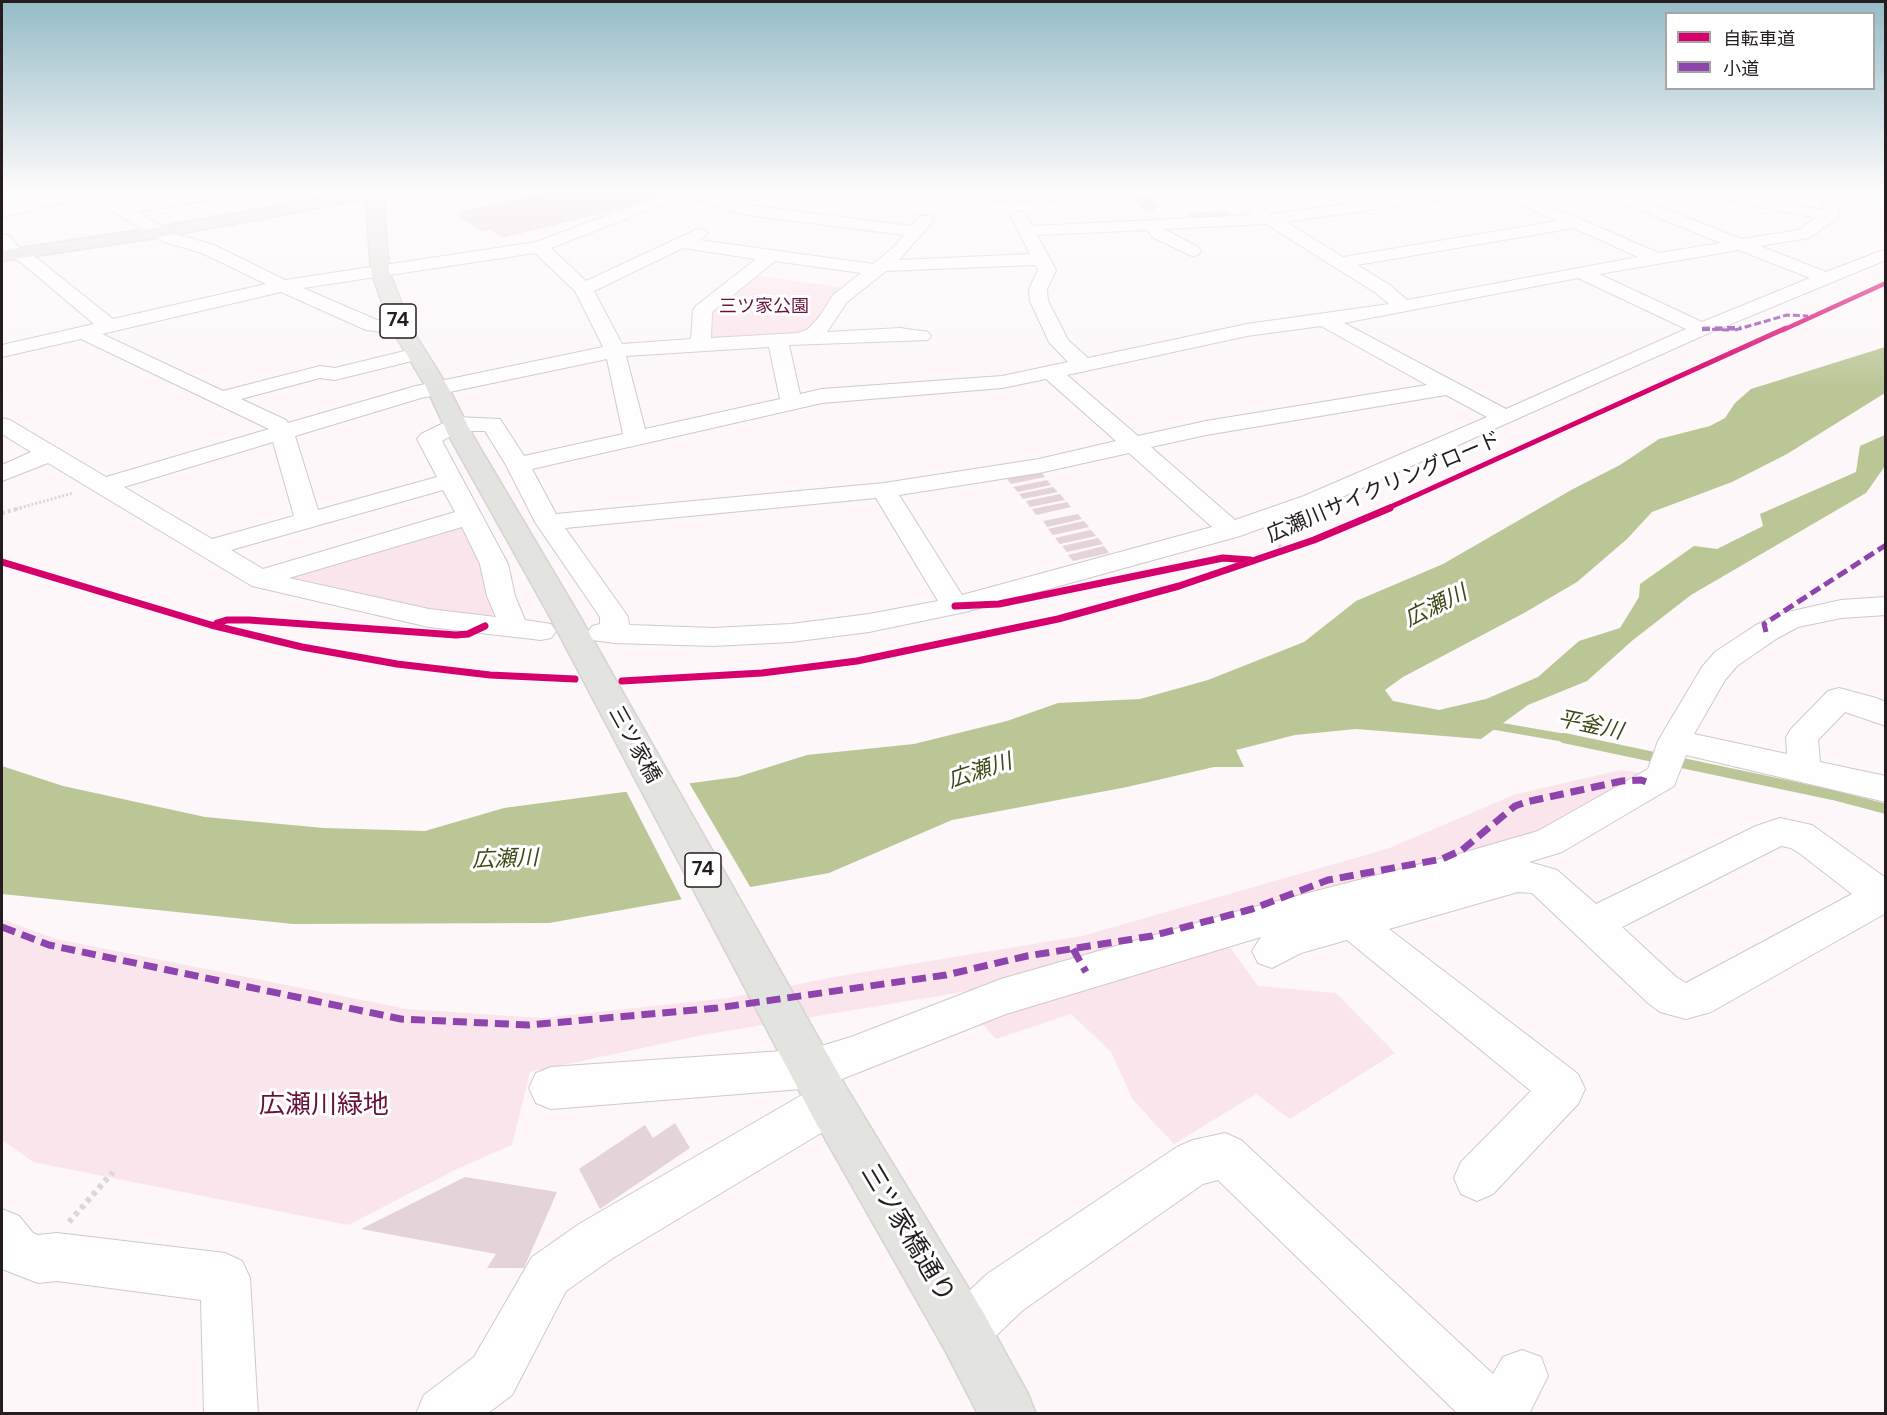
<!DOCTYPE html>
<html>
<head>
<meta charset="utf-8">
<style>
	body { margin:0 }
	#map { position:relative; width:1887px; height:1415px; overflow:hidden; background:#fdf7f9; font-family:"DM Sans","Noto Sans JP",sans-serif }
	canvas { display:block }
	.frame { position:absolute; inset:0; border:3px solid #241c1e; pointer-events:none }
	.legend { position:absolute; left:1665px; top:12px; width:210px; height:78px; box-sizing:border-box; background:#fff; border:2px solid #a7a4a5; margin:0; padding:8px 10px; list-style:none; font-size:18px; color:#241c1e }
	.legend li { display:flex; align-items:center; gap:12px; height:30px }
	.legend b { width:30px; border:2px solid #a7a4a5 }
</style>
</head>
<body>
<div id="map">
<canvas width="1887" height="1415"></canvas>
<div class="frame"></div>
<ul class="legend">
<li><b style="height:8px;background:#d6006c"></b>自転車道</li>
<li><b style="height:8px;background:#8e44ad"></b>小道</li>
</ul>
</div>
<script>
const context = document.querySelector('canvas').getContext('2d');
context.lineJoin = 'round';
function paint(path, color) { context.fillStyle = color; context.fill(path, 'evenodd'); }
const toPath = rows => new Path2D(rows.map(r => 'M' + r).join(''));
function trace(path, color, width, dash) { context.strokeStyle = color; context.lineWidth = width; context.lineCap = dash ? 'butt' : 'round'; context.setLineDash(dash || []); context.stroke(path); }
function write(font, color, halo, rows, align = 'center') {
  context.font = font + ' "DM Sans","Noto Sans JP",sans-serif'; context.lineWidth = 6; context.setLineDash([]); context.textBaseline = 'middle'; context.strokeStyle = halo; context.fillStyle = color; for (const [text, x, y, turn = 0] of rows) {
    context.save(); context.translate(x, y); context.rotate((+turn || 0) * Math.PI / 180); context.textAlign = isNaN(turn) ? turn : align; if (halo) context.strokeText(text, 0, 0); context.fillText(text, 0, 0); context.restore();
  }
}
const green = toPath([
	[754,275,847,288,806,333,708,338,711,311],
	[462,525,485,571,495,614,486,617,425,608,291,577,290,574],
	[1621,770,1651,774,1551,832,999,986,703,1035,530,1072,512,1145,457,1169,348,1225,33,1162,2,1140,2,919,56,939,407,1009,542,1018,728,998,834,977,1082,936,1387,849,1516,794],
	[1222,936,1258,986,1336,993,1395,1053,1290,1119,1256,1094,1174,1144,1133,1100,1111,1052,1071,1014,996,1039,976,1017]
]);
const water = toPath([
	[1885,347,1885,393,1787,454,1732,482,1652,512,1627,539,1577,582,1524,613,1403,677,1385,690,1393,701,1439,710,1486,699,1538,677,1579,641,1620,628,1639,597,1640,584,1694,546,1717,549,1763,526,1760,514,1856,472,1860,446,1885,435,1885,466,1866,493,1691,595,1633,640,1587,681,1528,705,1481,739,1356,729,1295,735,1236,750,1244,767,1214,767,1127,787,952,820,829,873,549,923,293,924,2,894,2,766,63,786,205,817,324,828,425,831,504,808,737,777,807,755,914,744,1007,721,1058,703,1140,699,1208,680,1304,642,1356,601,1443,564,1573,489,1620,465,1659,439,1710,426,1725,418,1735,403,1751,389]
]);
const pier = toPath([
	[688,781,752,890,683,902,625,789]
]);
const streamFar1 = toPath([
	[1490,725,1571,739]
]);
const stream = toPath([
	[1564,738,1833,795,1886,809]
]);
const building = toPath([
	[556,190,673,190,629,207,502,238,491,230,482,232,458,215,464,213,461,211],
	[1153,198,1160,207,1153,208,1155,211,1144,212,1135,199],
	[1226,211,1232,219,1192,220,1187,213],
	[1041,472,1045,477,1011,484,1007,479],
	[1047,480,1051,485,1018,492,1013,487],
	[1053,487,1058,492,1023,499,1019,494],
	[1060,494,1065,500,1030,507,1026,501],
	[1067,502,1071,507,1036,515,1032,509],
	[1078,514,1082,519,1047,527,1043,521],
	[1084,521,1089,527,1053,535,1048,529],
	[1091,530,1096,536,1060,544,1055,538],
	[1098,538,1103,544,1067,552,1062,546],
	[1104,546,1109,553,1073,561,1068,555],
	[675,1123,690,1148,600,1209,579,1169,645,1125,653,1138],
	[465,1177,557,1192,524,1268,487,1268,496,1254,361,1229]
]);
const pathFar2 = toPath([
	[16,509,73,493]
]);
const pathFar1 = toPath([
	[2,513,21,508],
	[1269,538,1285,550]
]);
const path = toPath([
	[69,1222,113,1172]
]);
const minor = toPath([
	[80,190,106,190,104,193,124,205,214,190,246,190,244,193,239,195,137,212,176,234,214,245,285,280,536,242,675,190,696,190,749,205,911,226,920,216,932,216,934,219,932,222,899,260,1030,254,1011,216,1019,211,1025,213,1032,226,1251,215,1217,193,1215,190,1232,190,1272,214,1445,190,1482,190,1474,195,1286,222,1343,257,1558,221,1496,193,1494,190,1513,190,1659,253,1721,243,1598,193,1596,190,1616,190,1742,239,1798,230,1816,218,1703,195,1698,193,1696,190,1724,190,1822,210,1824,200,1836,190,1852,190,1838,204,1838,216,1836,219,1809,238,1760,246,1826,272,1886,249,1886,260,1709,333,1322,506,1240,536,965,612,869,632,791,642,713,646,615,643,592,640,587,633,592,626,600,624,600,617,535,522,506,465,485,431,460,431,442,441,508,564,515,596,525,620,551,624,556,631,551,638,541,640,429,627,252,586,48,463,2,481,2,465,31,452,2,434,2,418,10,420,106,477,269,429,81,339,2,357,2,345,94,324,23,264,15,259,5,259,2,255,4,249,2,247,2,234,8,235,21,249,31,249,33,255,113,319,266,284,202,253,164,242,88,197,2,217,2,207,80,190],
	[685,196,747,215,904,235,895,246,873,264,699,240,708,233,700,228,586,281,551,248,685,196],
	[1266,224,1376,293,1389,304,1247,324,1088,358,1068,340,1048,301,1047,289,1056,270,1037,235,1148,230,1152,237,1192,256,1198,255,1201,251,1198,247,1164,229,1266,224],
	[1574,228,1638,257,1407,300,1390,285,1357,265,1574,228],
	[683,248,756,259,696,306,693,310,691,339,622,344,594,291,683,248],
	[1739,250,1810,278,1702,322,1599,274,1739,250],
	[535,253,575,291,603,347,416,386,288,423,286,420,241,399,320,378,335,380,424,358,427,354,424,350,417,348,335,368,320,366,223,391,102,334,281,292,366,330,401,334,408,332,411,328,408,324,377,320,303,288,535,253],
	[775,261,861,273,833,295,820,316,808,329,798,333,711,338,712,312,775,261],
	[1035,265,1038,270,1029,289,1030,301,1049,342,1068,362,1002,376,822,389,800,394,789,345,928,340,931,336,928,332,900,328,827,332,847,302,886,271,1035,265],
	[1578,278,1686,329,1506,409,1344,323,1578,278],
	[1321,326,1427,385,1206,421,1138,436,1067,375,1247,336,1321,326],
	[769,347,780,399,645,429,626,356,769,347],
	[607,359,623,434,524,456,500,419,456,417,421,434,417,439,437,477,318,510,295,436,421,398,607,359],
	[1046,379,1116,441,1039,459,884,483,556,514,532,469,822,403,1002,388,1046,379],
	[1446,395,1487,417,1304,496,1235,520,1151,447,1206,435,1446,395],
	[273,442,294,516,212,539,124,487,273,442],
	[1129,453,1212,527,962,595,899,495,1039,473,1129,453],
	[443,490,455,512,263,569,231,550,443,490],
	[876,498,938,601,869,614,791,624,713,628,629,625,628,617,624,611,565,528,876,498],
	[462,527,480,564,487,596,496,617,429,609,289,578,462,527],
	[912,190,1061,191,1186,190,1178,195,1061,201,989,200,920,195,912,190],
	[1874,190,1886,190,1886,195,1877,193,1874,190],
	[1886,597,1886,615,1841,618,1798,627,1776,639,1737,666,1725,680,1694,734,1787,754,1786,737,1791,729,1828,691,1839,688,1876,698,1886,702,1886,726,1845,712,1818,740,1820,762,1886,776,1886,802,1686,755,1674,786,1562,852,1529,862,1557,870,1596,904,1756,826,1780,818,1812,825,1886,878,1886,913,1711,1012,1686,1019,1660,1012,1648,1003,1532,893,1518,892,1389,929,1578,1074,1585,1089,1578,1104,1493,1194,1477,1201,1461,1194,1454,1178,1461,1162,1531,1091,1347,940,1301,953,1272,968,1258,963,1252,951,1261,937,1006,1014,832,1083,846,1088,852,1103,846,1118,613,1258,566,1291,512,1395,487,1414,416,1414,424,1395,474,1357,532,1257,579,1224,814,1088,551,1109,536,1103,529,1088,536,1073,551,1067,811,1049,851,1037,1001,979,1235,912,1459,854,1538,831,1648,769,1658,741,1702,667,1715,652,1756,625,1779,614,1841,600,1886,597],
	[1781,846,1791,848,1799,853,1852,894,1686,983,1676,977,1622,927,1781,846],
	[1225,1133,1241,1140,1493,1374,1503,1357,1522,1350,1541,1357,1548,1376,1529,1414,1458,1414,1218,1180,1203,1184,1023,1310,982,1349,964,1356,946,1349,939,1331,946,1313,987,1274,1177,1147,1193,1140,1225,1133],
	[2,1209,19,1216,33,1233,38,1235,57,1233,225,1253,242,1261,250,1278,258,1414,204,1414,201,1300,57,1281,38,1283,2,1269,2,1209]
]);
const major = toPath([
	[365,190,397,190,395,193,383,196,389,271,411,328,448,387,473,436,579,615,846,1087,983,1312,1028,1394,1036,1414,978,1414,945,1350,814,1119,549,615,449,436,426,387,391,328,371,271,366,199,161,237,2,261,2,251,161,227,365,190]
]);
const quietFar3 = toPath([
	[1702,329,1731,330],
	[1735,330,1787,315,1808,316]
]);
const quietFar2 = toPath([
	[1702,329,1741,328]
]);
const quietFar1 = toPath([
	[1766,632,1764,624,1886,545]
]);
const quiet = toPath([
	[2,927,49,945,401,1019,529,1025,717,1008,946,975,1027,956,1152,936,1252,909,1328,880,1442,859,1462,850,1515,806,1526,802,1622,781,1641,780,1652,784],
	[1073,949,1086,972]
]);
const cyclewayFar2 = toPath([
	[1783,330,1886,283]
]);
const cyclewayFar1 = toPath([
	[1386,509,1786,328]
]);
const cycleway = toPath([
	[2,562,211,625,302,647,397,664,490,675,575,679],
	[955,606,999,604,1223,558,1250,560],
	[217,623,227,620,249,620,456,635,468,634,485,626],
	[622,681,762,673,857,661,1058,619,1179,586,1314,540,1390,508]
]);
const farParknames = [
	["三ツ家公園",764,307]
];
const shields = [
	[398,321,36],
	[703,870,36]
];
const shieldNames = [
	["74",398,321],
	["74",703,870]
];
const streetNames = [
	["広瀬川サイクリングロード",1384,488,-23],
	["三ツ家橋",634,745,61]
];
const waterNames = [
	["広瀬川",1436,607,-26],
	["平釜川",1590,726,12],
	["広瀬川",980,772,-18],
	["広瀬川",505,860,-2]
];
const nearParknames = [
	["広瀬川緑地",324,1106]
];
const nearStreetnames = [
	["三ツ家橋通り",907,1234,59]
];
paint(green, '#fbe5ed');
paint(water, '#bac696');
paint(pier, '#fdf7f9');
trace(streamFar1, '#bac696', 8);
trace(stream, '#bac696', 10);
paint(building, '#e5d3da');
trace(minor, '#d0c9cc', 2);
trace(major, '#d7d3d4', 3);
trace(pathFar2, '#d9d8d8', 3, [2, 2]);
trace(pathFar1, '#d9d8d8', 4, [3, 3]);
trace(path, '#d9d8d8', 6, [4.5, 4.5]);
paint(minor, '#fffefe');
paint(major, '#e3e3df');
trace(quietFar3, '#8e44ad', 3, [7, 3]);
trace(quietFar2, '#8e44ad', 4.5, [8, 4.5]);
trace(quietFar1, '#8e44ad', 5, [11, 5]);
trace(quiet, '#8e44ad', 7, [14, 7]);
trace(cyclewayFar2, '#d6006c', 4.5);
trace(cyclewayFar1, '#d6006c', 5);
trace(cycleway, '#d6006c', 7);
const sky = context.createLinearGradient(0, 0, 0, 388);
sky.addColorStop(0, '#95bbc7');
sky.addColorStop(0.49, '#fefbfc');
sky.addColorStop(1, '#fefbfc00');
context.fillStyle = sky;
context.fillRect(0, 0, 1887, 388);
write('18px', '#68113c', '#fff', farParknames);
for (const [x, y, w] of shields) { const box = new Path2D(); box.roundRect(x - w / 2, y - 17, w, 34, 4.5); context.fillStyle = '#fff'; context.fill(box); trace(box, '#241c1e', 1.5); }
write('bold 20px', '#241c1e', null, shieldNames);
write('21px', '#241c1e', '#fff', streetNames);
write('italic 22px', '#3d4a17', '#fff', waterNames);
write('26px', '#68113c', '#fff', nearParknames);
write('26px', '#241c1e', '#fff', nearStreetnames);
</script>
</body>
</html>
